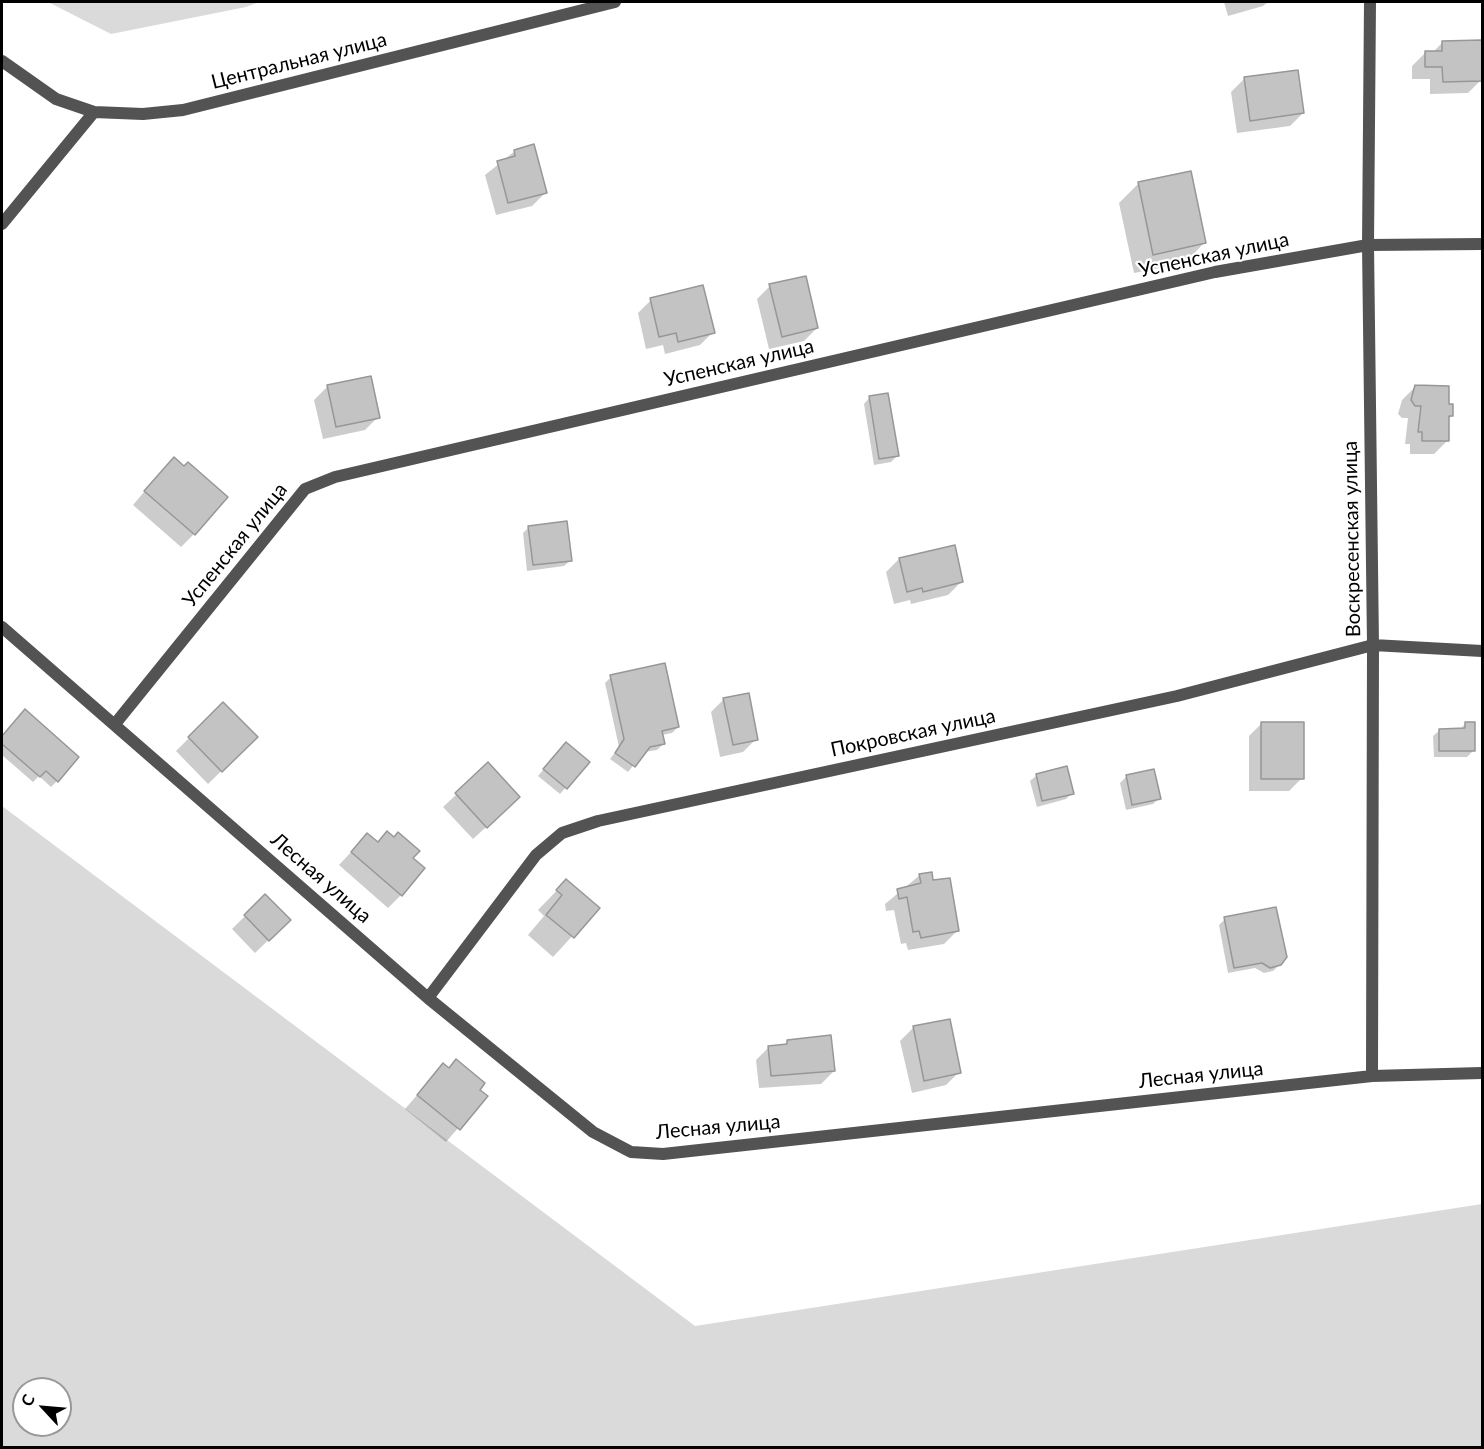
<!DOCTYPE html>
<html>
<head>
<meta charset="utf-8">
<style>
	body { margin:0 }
	#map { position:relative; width:1484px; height:1449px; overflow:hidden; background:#fff; font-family:Lato,sans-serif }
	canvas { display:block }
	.frame { position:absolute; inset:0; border:3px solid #000; pointer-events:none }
	.north { position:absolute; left:12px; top:1377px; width:60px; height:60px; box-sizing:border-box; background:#fff; border:2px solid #999; border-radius:50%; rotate:296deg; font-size:16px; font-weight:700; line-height:24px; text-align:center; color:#000 }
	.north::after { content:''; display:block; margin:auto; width:21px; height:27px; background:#000; clip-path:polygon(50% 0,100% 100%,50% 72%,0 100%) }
</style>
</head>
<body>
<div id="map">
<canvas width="1484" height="1449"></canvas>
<div class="frame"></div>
<div class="north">С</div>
</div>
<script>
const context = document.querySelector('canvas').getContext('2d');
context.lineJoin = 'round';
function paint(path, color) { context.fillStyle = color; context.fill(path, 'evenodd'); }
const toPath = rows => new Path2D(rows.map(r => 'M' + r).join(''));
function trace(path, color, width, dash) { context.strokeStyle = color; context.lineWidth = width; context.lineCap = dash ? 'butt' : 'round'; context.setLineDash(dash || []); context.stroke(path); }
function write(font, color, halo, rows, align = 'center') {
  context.font = font + ' Lato,sans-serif'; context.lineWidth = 4.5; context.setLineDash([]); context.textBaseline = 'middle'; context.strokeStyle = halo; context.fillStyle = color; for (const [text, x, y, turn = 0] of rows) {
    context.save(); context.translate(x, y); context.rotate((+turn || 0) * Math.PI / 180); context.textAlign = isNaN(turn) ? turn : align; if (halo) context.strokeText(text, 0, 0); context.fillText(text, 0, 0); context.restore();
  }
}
const green = toPath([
	[48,2,259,2,246,7,111,34],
	[2,806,695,1326,1482,1204,1482,1447,2,1447],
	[24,1389,60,1389,60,1425,24,1425]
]);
const shadow = toPath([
	[1224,2,1268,2,1263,6,1228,16],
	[1443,42,1481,80,1468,93,1430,94,1430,79,1412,79,1412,66,1425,53,1432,53],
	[1244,79,1303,113,1290,126,1237,133,1231,92],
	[515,151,545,193,532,206,496,215,485,175],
	[1139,183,1204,243,1185,263,1134,273,1119,203],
	[770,286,817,328,804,341,769,349,757,299],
	[651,300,713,332,700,345,665,354,663,345,646,349,638,313],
	[327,387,378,417,365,430,323,439,314,400],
	[1415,387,1447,405,1452,416,1447,420,1447,441,1434,454,1410,454,1410,444,1405,444,1408,418,1402,418,1398,414,1402,400],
	[870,397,897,456,891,462,874,465,864,404],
	[184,468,194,534,181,547,133,505,161,472],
	[529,527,571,560,564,566,527,571,523,533],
	[899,559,961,582,948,595,911,604,910,600,894,604,886,572],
	[611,677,678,727,672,733,662,735,664,743,657,750,644,752,628,772,610,759,619,747,605,683],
	[724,699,756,739,743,752,720,757,711,712],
	[223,704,256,737,208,784,176,751],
	[19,717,57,781,51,787,39,776,33,782,2,755,2,737],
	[1262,723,1302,778,1289,791,1249,791,1249,736],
	[1466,723,1473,751,1467,757,1434,757,1433,736,1440,730,1459,730],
	[560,750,588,762,560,794,538,776],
	[488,765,505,810,473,839,443,807],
	[1037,775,1072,793,1066,799,1037,807,1030,781],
	[1126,777,1159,798,1153,804,1126,810,1120,783],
	[367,835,377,843,411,858,401,895,388,908,339,865],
	[920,875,932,882,957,931,944,944,908,950,906,943,901,944,894,910,886,911,885,904],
	[566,881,598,908,553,957,528,935,544,916,538,910],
	[265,896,289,920,255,953,232,929],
	[1225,919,1280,964,1273,971,1264,973,1255,968,1228,973,1219,925],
	[948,1020,959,1072,946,1085,912,1093,900,1041,913,1028],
	[787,1042,834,1071,821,1084,759,1088,756,1060,769,1047,784,1045],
	[456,1061,486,1096,446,1142,405,1109,443,1065,448,1069]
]);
const building = toPath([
	[1482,40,1482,81,1443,82,1442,67,1425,67,1425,51,1442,51,1442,41,1482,40],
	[1298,70,1304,113,1250,121,1244,77,1298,70],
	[534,144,547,193,508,203,497,161,515,156,514,150,534,144],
	[1191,171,1206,243,1153,255,1138,182,1191,171],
	[806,276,818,328,782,337,769,284,806,276],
	[703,285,715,333,678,342,676,333,659,337,650,298,703,285],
	[371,376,380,418,336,427,327,385,371,376],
	[1415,385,1449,386,1449,404,1453,404,1453,416,1449,416,1449,441,1422,441,1422,432,1418,432,1421,406,1415,406,1411,400,1415,385],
	[888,393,899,456,879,459,869,396,888,393],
	[174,457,184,466,188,462,228,497,195,535,144,491,174,457],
	[567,521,572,561,533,565,528,526,567,521],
	[955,545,963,582,923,592,922,588,907,592,899,558,955,545],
	[665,663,679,727,662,731,665,744,650,747,635,767,615,753,624,739,610,675,665,663],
	[749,693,758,740,733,745,723,698,749,693],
	[223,702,258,737,222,772,188,737,223,702],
	[25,709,79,757,58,782,46,771,40,777,2,744,2,736,25,709],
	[1261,722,1304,722,1304,779,1261,779,1261,722],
	[1465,722,1475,722,1475,751,1439,751,1439,729,1465,728,1465,722],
	[566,742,590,762,567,789,543,769,566,742],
	[488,762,520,797,487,828,455,793,488,762],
	[1067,766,1074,794,1042,801,1036,774,1067,766],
	[1154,769,1161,799,1132,805,1126,775,1154,769],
	[387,831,394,837,398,832,420,851,413,858,425,868,402,896,351,852,367,833,378,842,387,831],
	[932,872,933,880,950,878,959,931,921,938,919,931,913,932,907,897,899,899,897,889,921,883,919,874,932,872],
	[566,879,600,908,574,938,546,915,562,895,556,890,566,879],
	[265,894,291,920,269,941,244,915,265,894],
	[1276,907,1287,957,1281,965,1270,968,1262,963,1234,968,1224,917,1276,907],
	[950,1019,961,1073,924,1081,913,1026,950,1019],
	[831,1035,835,1071,771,1076,768,1046,787,1044,787,1040,831,1035],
	[456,1059,485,1083,480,1090,488,1096,460,1130,417,1095,443,1063,449,1068,456,1059]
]);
const street = toPath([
	[1370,2,1368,245,1373,645,1372,1076],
	[2,61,56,99,94,112,143,114,183,110,615,2],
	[2,224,94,112],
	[2,627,428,998,593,1132,631,1152,663,1154,1372,1076,1482,1073],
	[115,724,305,489,335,477,1215,272,1368,245,1482,244],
	[428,998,536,855,562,833,598,821,1177,696,1373,645,1482,651]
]);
const streetNames = [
	["Центральная улица",299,61,-14],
	["Успенская улица",1214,255,-12],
	["Успенская улица",739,363,-13],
	["Воскресенская улица",1352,539,-91],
	["Успенская улица",235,545,-51],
	["Покровская улица",913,733,-12],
	["Лесная улица",321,878,41],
	["Лесная улица",1201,1075,-6],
	["Лесная улица",718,1127,-5]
];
paint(green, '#dadada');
paint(shadow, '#0003');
paint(building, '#c3c3c3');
trace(building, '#979797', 1.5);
trace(street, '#535353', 12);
write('20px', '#000', '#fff', streetNames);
</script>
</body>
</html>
